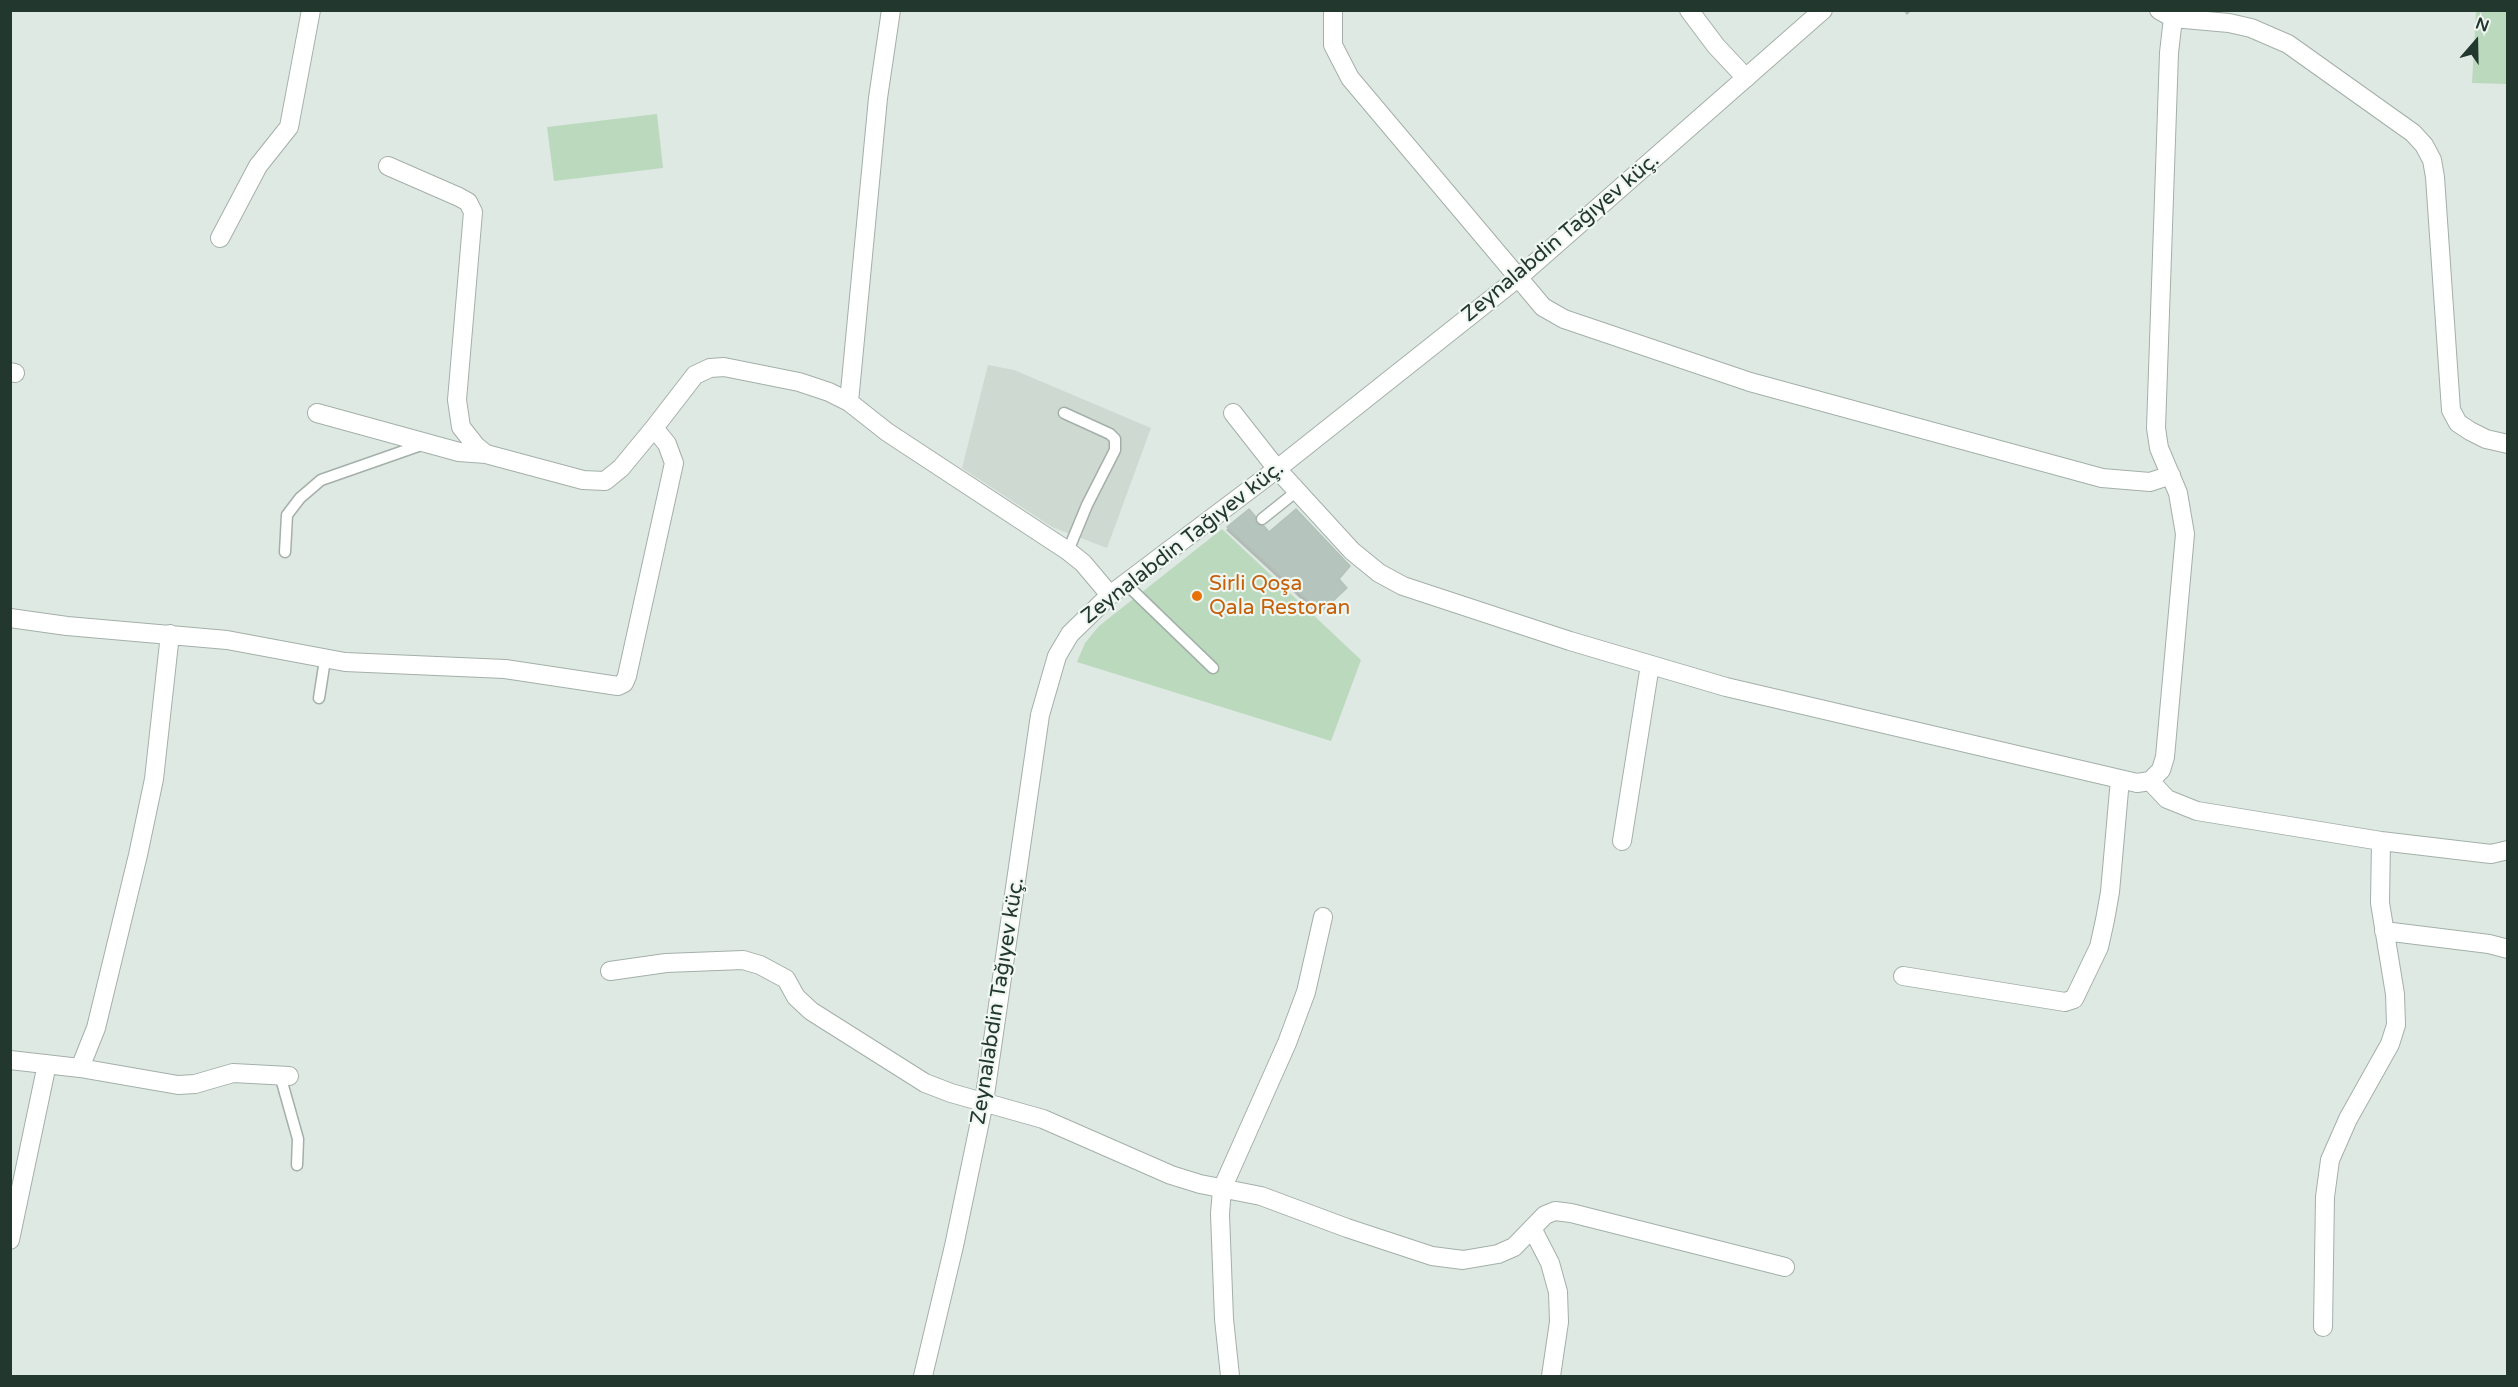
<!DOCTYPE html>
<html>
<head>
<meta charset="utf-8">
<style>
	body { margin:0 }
	#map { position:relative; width:2518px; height:1387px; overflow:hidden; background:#dfe9e3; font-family:"Varela Round",sans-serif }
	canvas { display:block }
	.frame { position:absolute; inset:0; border:12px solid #22382e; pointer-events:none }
	.north { position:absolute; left:2446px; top:12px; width:60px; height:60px; -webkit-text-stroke:4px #f0f6f2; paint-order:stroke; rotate:20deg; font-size:16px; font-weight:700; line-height:24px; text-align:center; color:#22382e }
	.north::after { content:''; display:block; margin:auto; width:21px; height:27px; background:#22382e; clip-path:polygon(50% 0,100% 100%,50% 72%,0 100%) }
</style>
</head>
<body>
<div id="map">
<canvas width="2518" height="1387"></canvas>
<div class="frame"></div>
<div class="north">N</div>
</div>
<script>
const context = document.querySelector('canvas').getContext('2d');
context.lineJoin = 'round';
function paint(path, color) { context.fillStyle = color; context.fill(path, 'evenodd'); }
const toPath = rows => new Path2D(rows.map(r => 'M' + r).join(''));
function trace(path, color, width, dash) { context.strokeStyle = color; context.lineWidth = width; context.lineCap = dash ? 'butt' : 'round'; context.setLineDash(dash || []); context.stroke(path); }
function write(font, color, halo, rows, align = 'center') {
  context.font = font + ' "Varela Round",sans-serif'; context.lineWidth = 4.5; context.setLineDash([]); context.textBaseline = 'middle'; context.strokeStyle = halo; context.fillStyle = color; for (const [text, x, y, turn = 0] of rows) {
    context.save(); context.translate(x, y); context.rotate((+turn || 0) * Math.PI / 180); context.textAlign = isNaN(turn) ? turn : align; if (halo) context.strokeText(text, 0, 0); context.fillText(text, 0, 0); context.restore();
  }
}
const built = toPath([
	[988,365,1014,370,1151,428,1107,548,1052,527,962,468]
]);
const green = toPath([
	[2476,11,2507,11,2507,84,2472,83],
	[657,114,663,168,554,181,547,127],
	[1222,529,1361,660,1331,741,1077,662,1085,643,1099,626]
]);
const shadow = toPath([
	[1903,10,1912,10,1907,15],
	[1255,525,1336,579,1345,588,1317,614,1226,530,1228,528]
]);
const building = toPath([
	[1249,509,1255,516,1257,524,1264,526,1269,532,1296,509,1350,566,1339,579,1347,588,1321,612,1227,527,1249,509]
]);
const service = toPath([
	[1064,413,1110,434,1115,439,1115,450,1087,505,1068,551],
	[1262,519,1297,491],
	[285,552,287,515,300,498,321,480,424,444],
	[1126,584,1213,668],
	[319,698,325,660],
	[280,1075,298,1139,297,1165]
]);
const minor = toPath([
	[1333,10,1333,45,1350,78,1543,307,1564,319,1750,382,2102,478,2150,482,2171,475],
	[1689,10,1716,46,1746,78],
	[2159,10,2173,18,2229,23,2251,28,2288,44,2413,133,2424,145,2432,160,2435,177,2451,410,2458,423,2470,431,2486,439,2508,444],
	[388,166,459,197,468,202,473,212,457,400,461,427,476,446,486,454,583,480,605,481,621,468,654,428],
	[220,238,258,166,289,127,311,10],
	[10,372,15,373],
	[849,402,878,98,891,10],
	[317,413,459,452,486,454],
	[1233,413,1277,469,1352,551,1379,573,1403,586,1570,641,1726,687,2137,783,2150,781,2161,770,2165,757,2185,534,2178,493,2159,448,2156,428,2169,53,2173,18],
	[10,618,67,626,227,640,345,662,505,669,618,686,624,683,627,676,674,463,667,444,654,428,695,375,710,368,724,367,799,382,829,392,849,402,887,432,1068,551,1083,563,1110,595],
	[2150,781,2167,799,2197,811,2381,841,2491,854,2508,850],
	[1622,841,1650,665],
	[2384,931,2489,944,2508,949],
	[610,971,666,963,743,960,760,965,786,979,796,997,811,1011,925,1083,951,1093,1043,1119,1171,1175,1200,1184,1261,1196,1347,1228,1432,1256,1463,1260,1498,1254,1514,1247,1545,1215,1555,1211,1571,1213,1785,1267],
	[1903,976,2065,1002,2074,999,2099,947,2105,920,2110,892,2120,779],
	[10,1060,80,1068,178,1085,195,1084,233,1073,289,1076],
	[80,1068,96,1028,138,855,154,779,170,634],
	[1533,1230,1550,1263,1558,1292,1559,1322,1551,1376],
	[10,1240,47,1064],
	[2323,1327,2325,1197,2330,1160,2348,1119,2390,1044,2396,1025,2395,994,2380,903,2381,841],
	[1230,1376,1224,1319,1220,1214,1222,1189,1287,1043,1306,992,1323,917]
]);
const tertiary = toPath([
	[923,1376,954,1246,984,1102,1040,715,1057,656,1070,634,1110,595,1277,469,1519,277,1823,10]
]);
const markers = [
	[1197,596,6,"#e8710a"]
];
const streetNames = [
	["Zeynalabdin Tağıyev küç.",1561,238,-40],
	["Zeynalabdin Tağıyev küç.",1183,543,-38],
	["Zeynalabdin Tağıyev küç.",998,1001,-81]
];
const foodNames = [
	["Sirli Qoşa",1209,584],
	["Qala Restoran",1209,608]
];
paint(built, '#ced9d2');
paint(green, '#bad9bd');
paint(shadow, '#0003');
paint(building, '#b5c4bc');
trace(building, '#b3c2b9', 1.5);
trace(service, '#a3b0a9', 13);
trace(minor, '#a3b0a9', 20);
trace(tertiary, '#a3b0a9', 20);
trace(service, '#fff', 10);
trace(minor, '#fff', 18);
trace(tertiary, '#fff', 18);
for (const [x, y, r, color] of markers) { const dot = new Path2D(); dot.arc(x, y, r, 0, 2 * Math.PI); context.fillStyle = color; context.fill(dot); trace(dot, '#f0f6f2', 2); }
write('21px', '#22382e', '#f0f6f2', streetNames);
write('21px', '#c56008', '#f0f6f2', foodNames, 'left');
</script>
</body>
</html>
